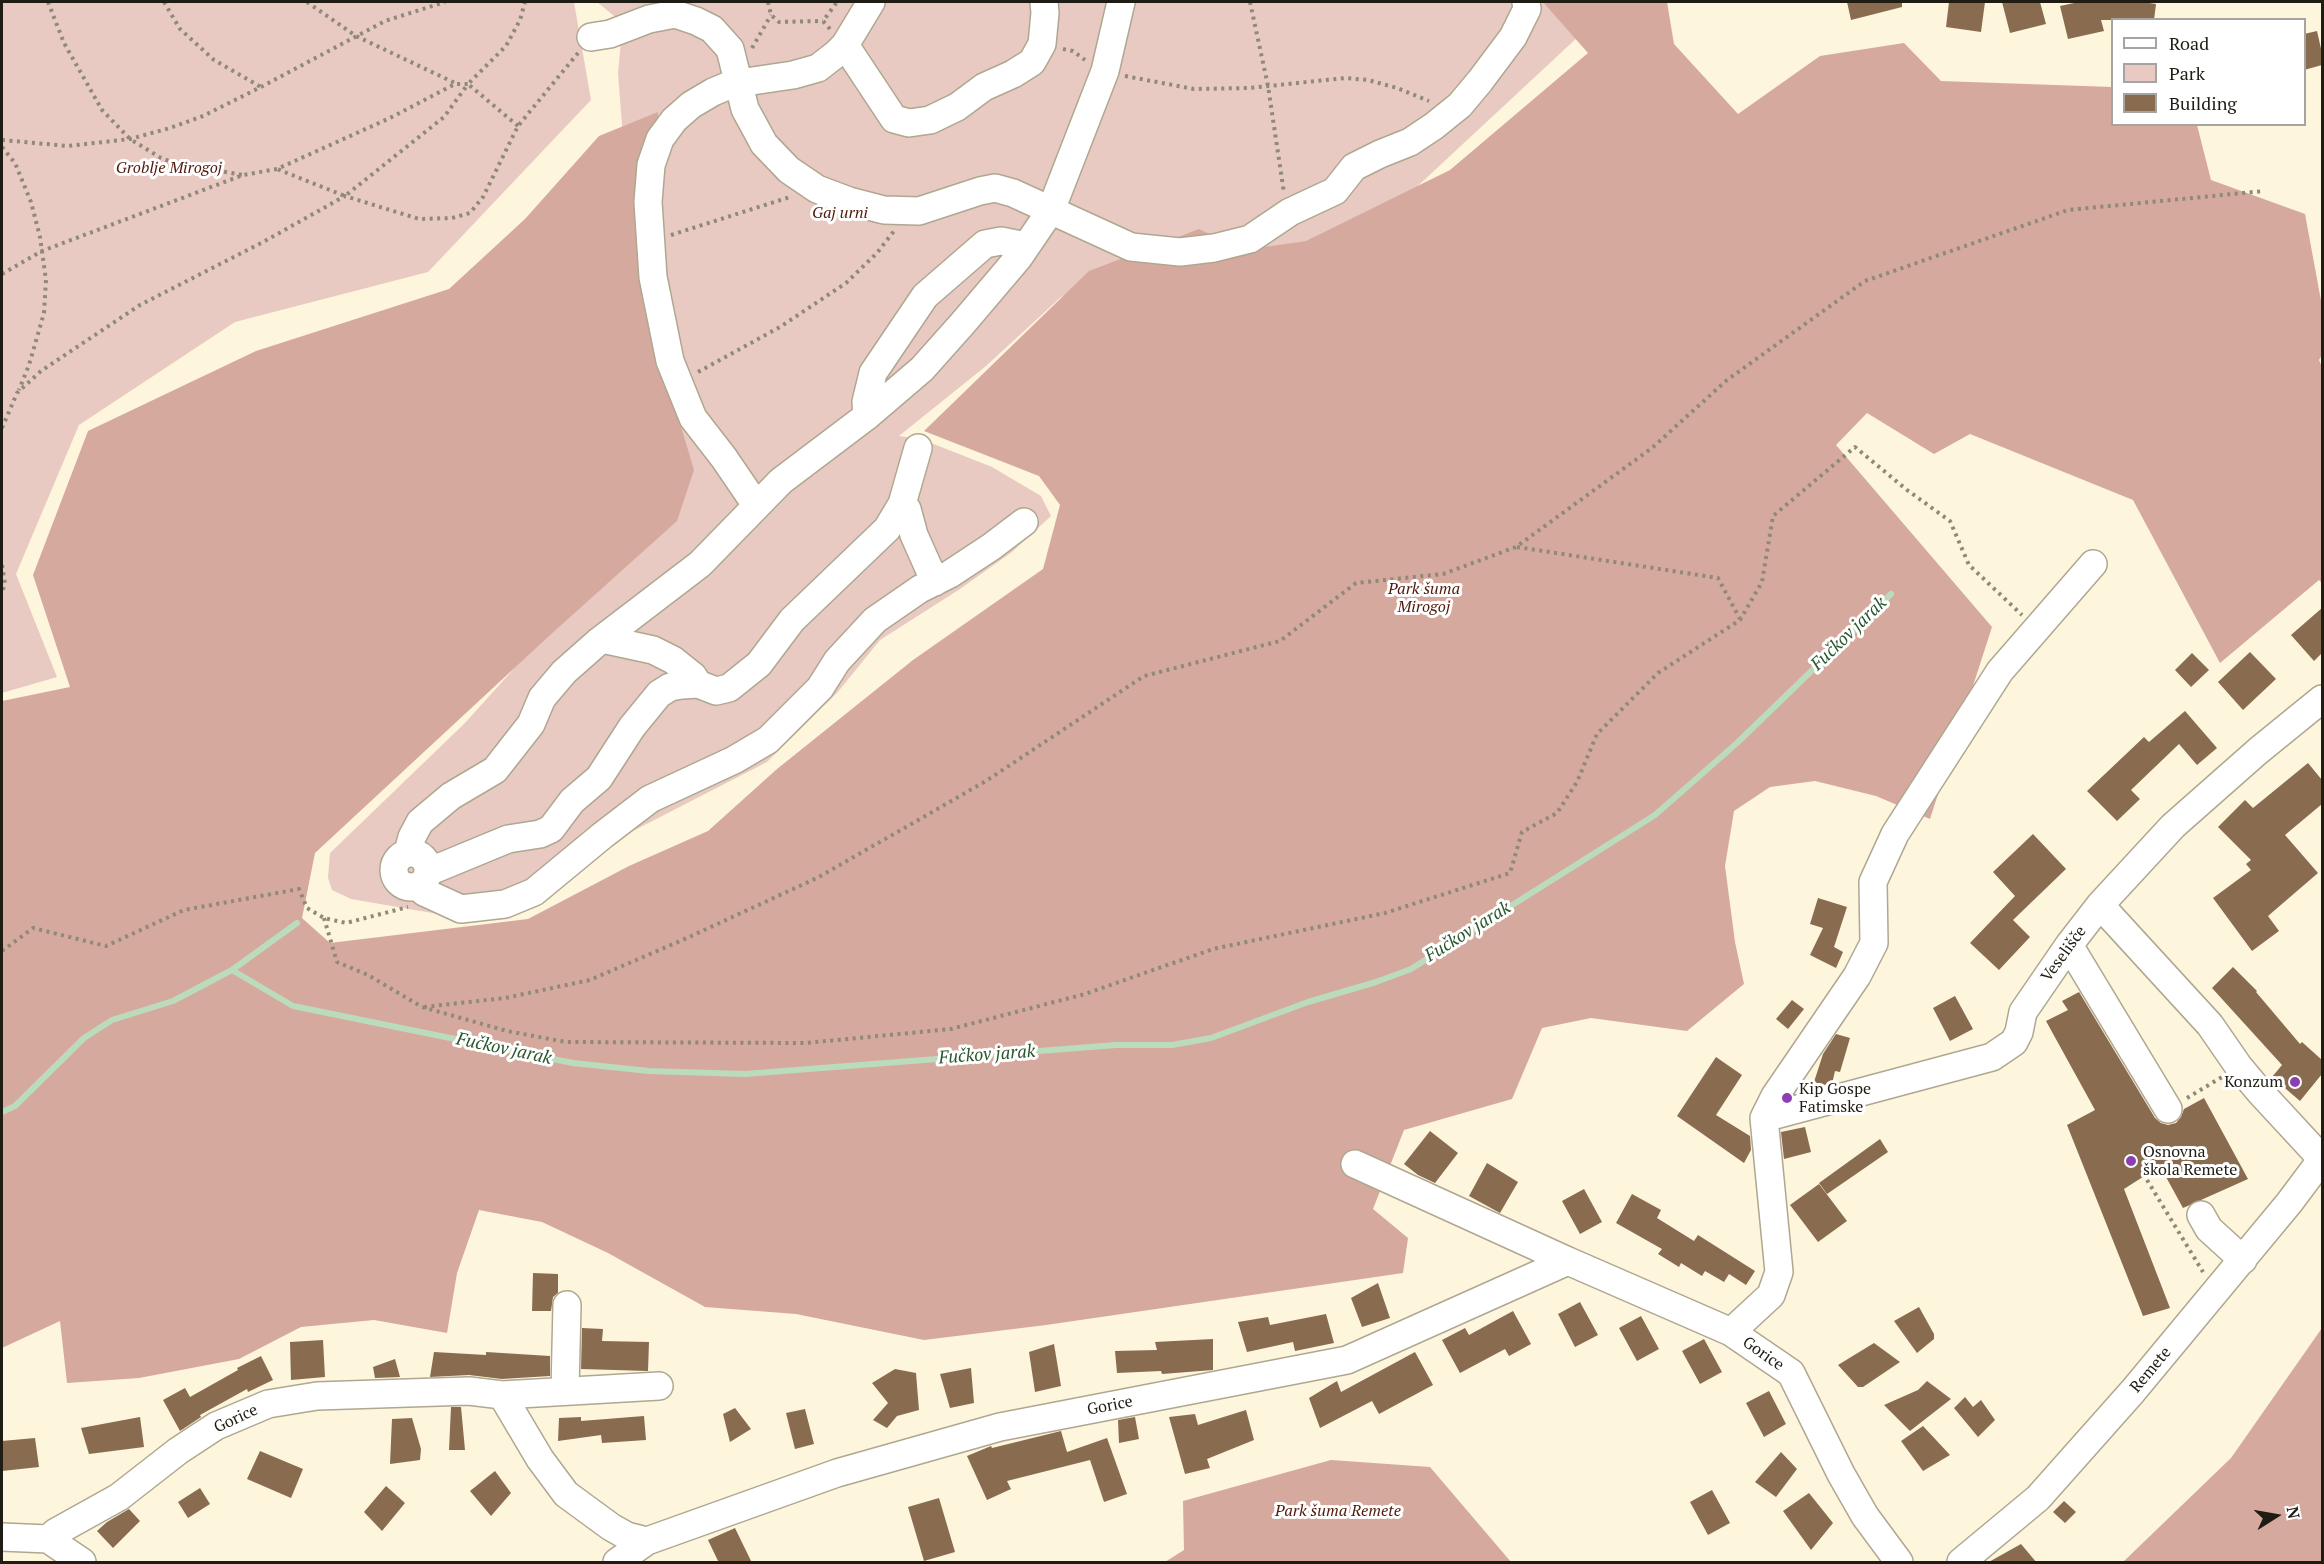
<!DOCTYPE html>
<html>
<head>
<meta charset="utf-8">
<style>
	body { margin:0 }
	#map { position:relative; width:2324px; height:1564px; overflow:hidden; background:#fdf5dc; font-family:"PT Serif",serif }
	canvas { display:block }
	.frame { position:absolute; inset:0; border:3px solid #1f1c13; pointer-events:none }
	.legend { position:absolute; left:2111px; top:18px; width:195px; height:108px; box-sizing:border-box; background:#fff; border:2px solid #a5a4a1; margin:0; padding:8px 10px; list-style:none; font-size:18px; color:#1f1c13 }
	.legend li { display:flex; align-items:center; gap:12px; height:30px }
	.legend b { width:30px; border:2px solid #a5a4a1 }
	.north { position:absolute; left:2246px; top:1486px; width:60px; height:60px; -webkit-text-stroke:4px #fff; paint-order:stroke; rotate:79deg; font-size:16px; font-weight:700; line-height:24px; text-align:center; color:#1f1c13 }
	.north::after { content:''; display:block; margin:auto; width:21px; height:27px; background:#1f1c13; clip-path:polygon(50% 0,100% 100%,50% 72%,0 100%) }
</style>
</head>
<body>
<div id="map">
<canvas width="2324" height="1564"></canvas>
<div class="frame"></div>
<ul class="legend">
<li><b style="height:8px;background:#fff"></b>Road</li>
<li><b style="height:16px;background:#e9cac2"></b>Park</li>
<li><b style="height:16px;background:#896b50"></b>Building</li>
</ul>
<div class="north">N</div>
</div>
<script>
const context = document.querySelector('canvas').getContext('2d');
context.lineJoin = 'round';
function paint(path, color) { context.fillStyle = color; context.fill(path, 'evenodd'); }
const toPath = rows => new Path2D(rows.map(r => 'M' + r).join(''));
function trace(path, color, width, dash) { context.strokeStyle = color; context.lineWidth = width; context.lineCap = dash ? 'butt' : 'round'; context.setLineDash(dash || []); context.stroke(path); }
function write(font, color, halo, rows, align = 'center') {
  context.font = font + ' "PT Serif",serif'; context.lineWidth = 6; context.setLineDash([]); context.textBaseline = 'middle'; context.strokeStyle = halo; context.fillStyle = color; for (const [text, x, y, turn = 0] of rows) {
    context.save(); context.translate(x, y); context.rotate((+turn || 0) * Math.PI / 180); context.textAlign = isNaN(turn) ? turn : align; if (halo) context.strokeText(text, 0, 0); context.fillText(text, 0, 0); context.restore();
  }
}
const green = toPath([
	[2,2,574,2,591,100,428,272,235,322,79,425,16,574,57,677,2,693],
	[597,2,1569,2,1580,35,1348,251,1192,244,1132,260,1061,297,986,366,899,436,921,439,992,467,1041,496,1051,516,1012,552,960,589,880,640,837,693,767,762,598,849,473,920,351,899,332,890,328,878,330,853,465,723,693,470,634,282,618,73,623,19,619,20]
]);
const forest = toPath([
	[1543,2,1667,2,1674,44,1738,114,1820,56,1904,43,1941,81,2112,87,2112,124,2197,125,2211,180,2305,214,2322,306,2322,355,2319,360,2322,367,2322,583,2319,580,2220,663,2133,500,1970,434,1934,454,1867,413,1836,445,1992,627,1930,819,1876,796,1815,781,1770,787,1734,811,1725,866,1735,942,1744,984,1687,1031,1591,1018,1542,1028,1512,1099,1404,1130,1373,1209,1408,1238,1403,1273,1046,1325,924,1340,796,1314,705,1307,608,1253,542,1222,479,1210,457,1273,447,1333,374,1320,301,1327,239,1359,139,1378,67,1383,60,1321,2,1348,2,701,70,687,33,575,88,431,256,351,449,289,525,219,599,136,658,112,656,202,663,366,694,470,677,521,549,636,315,853,302,918,330,943,528,919,629,866,708,831,777,769,913,660,1043,569,1060,505,1039,476,924,431,1089,271,1199,229,1244,250,1306,241,1450,170,1588,53],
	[2322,1328,2322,1562,2123,1562,2231,1458],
	[1331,1460,1430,1467,1511,1562,1165,1562,1184,1550,1183,1501]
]);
const stream = toPath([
	[232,970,297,923],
	[2,1112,15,1106,84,1038,112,1020,173,1001,232,970,293,1006,573,1063,649,1071,745,1074,1116,1045,1172,1045,1211,1038,1308,1002,1376,982,1411,969,1655,815,1737,743,1891,594]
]);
const building = toPath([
	[1847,2,1902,2,1902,7,1851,20],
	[1949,2,1985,2,1981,32,1946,27],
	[2002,2,2040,2,2046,24,2010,33],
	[2079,2,2142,2,2156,4,2154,20,2101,20,2104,31,2068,39,2060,6],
	[2317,31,2322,53,2322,65,2304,70,2304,34],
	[2322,608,2322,653,2314,661,2291,635],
	[2250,652,2276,679,2243,710,2218,682],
	[2192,653,2209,670,2191,687,2175,670],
	[2185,711,2217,748,2197,765,2179,744,2131,790,2140,799,2117,821,2087,791,2144,737,2149,742],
	[2308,763,2322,780,2322,804,2285,835,2318,873,2268,916,2279,931,2252,951,2213,898,2251,870,2246,864,2251,860,2218,827,2245,800,2253,808],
	[2033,834,2066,869,2013,920,2030,937,1999,970,1970,943,2015,896,1993,872],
	[1818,898,1847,907,1834,947,1843,952,1836,968,1810,955,1823,928,1810,924],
	[2233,967,2257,991,2256,992,2300,1044,2302,1042,2322,1060,2322,1074,2300,1101,2272,1077,2282,1065,2212,988],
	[2079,992,2155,1118,2161,1123,2168,1125,2176,1123,2181,1117,2184,1109,2204,1098,2248,1179,2183,1208,2160,1166,2124,1189,2170,1308,2143,1316,2067,1125,2095,1110,2046,1021,2068,1010,2062,1001],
	[1955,996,1973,1029,1950,1041,1933,1008],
	[1792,1000,1804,1009,1788,1029,1776,1019],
	[1836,1034,1850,1038,1840,1072,1835,1071,1832,1084,1825,1085,1814,1082,1823,1054],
	[1716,1057,1742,1075,1716,1115,1750,1136,1751,1150,1744,1163,1677,1116],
	[1805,1127,1811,1152,1784,1159,1781,1132],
	[1430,1131,1458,1153,1435,1183,1418,1175,1404,1164],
	[1880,1139,1888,1152,1827,1194,1819,1183],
	[1487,1163,1518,1182,1500,1213,1469,1196],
	[1819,1184,1847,1221,1818,1242,1790,1205],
	[1584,1189,1602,1222,1580,1234,1562,1201],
	[1632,1194,1661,1210,1657,1218,1694,1241,1698,1235,1755,1271,1746,1285,1729,1274,1724,1282,1705,1271,1702,1276,1681,1263,1679,1267,1658,1254,1662,1249,1616,1223],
	[533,1273,558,1274,558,1293,553,1297,551,1311,532,1311],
	[1378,1283,1390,1318,1362,1327,1351,1298],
	[1580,1302,1598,1335,1575,1347,1558,1314],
	[1919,1307,1934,1334,1934,1339,1917,1353,1894,1321],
	[1513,1311,1531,1344,1509,1356,1505,1349,1460,1373,1442,1340,1465,1328,1469,1335],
	[1326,1314,1334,1343,1295,1351,1293,1342,1247,1352,1238,1322,1268,1317,1270,1325],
	[1641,1316,1659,1349,1637,1361,1619,1328],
	[582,1328,603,1329,602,1341,649,1342,648,1371,581,1369],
	[1213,1339,1213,1370,1162,1374,1161,1371,1117,1373,1115,1351,1157,1350,1155,1342],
	[1704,1339,1722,1372,1700,1384,1682,1351],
	[323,1340,325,1377,291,1380,290,1342],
	[1874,1343,1900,1362,1863,1387,1858,1387,1838,1365],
	[1054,1344,1061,1386,1035,1392,1029,1352],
	[434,1352,486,1355,486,1352,550,1356,550,1376,502,1379,469,1375,430,1377],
	[1415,1352,1433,1385,1379,1414,1372,1401,1320,1428,1309,1398,1337,1381,1341,1392],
	[261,1356,273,1380,248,1392,247,1389,200,1415,201,1417,180,1431,163,1400,185,1388,190,1397,238,1370,237,1368],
	[395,1359,400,1377,375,1378,373,1367],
	[971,1368,974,1403,950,1408,940,1374],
	[895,1369,916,1373,919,1410,897,1416,887,1428,873,1420,888,1403,872,1383],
	[1927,1381,1951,1399,1910,1431,1884,1405,1918,1390],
	[1769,1391,1786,1424,1764,1437,1746,1403],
	[1965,1397,1973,1407,1981,1400,1995,1420,1978,1437,1954,1408],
	[451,1407,461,1407,465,1450,449,1450],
	[735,1408,751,1429,730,1442,723,1414],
	[805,1409,814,1444,795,1449,786,1413],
	[1246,1410,1254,1440,1207,1459,1210,1468,1185,1474,1169,1417,1195,1414,1198,1425],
	[644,1416,646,1440,602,1443,601,1435,558,1441,559,1418,581,1417,581,1421],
	[140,1417,144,1447,89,1454,81,1428],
	[1135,1417,1139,1439,1119,1443,1118,1420],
	[412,1418,421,1449,420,1460,390,1464,392,1419],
	[1923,1426,1950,1455,1923,1471,1901,1441],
	[1061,1431,1067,1452,1107,1438,1127,1494,1104,1502,1090,1460,1007,1481,1011,1489,987,1500,967,1456,991,1446,992,1448],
	[35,1438,39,1467,2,1471,2,1441],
	[260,1451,303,1469,291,1498,247,1479],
	[1781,1452,1797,1469,1776,1497,1755,1482],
	[495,1471,511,1493,491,1516,470,1491],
	[386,1486,405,1503,382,1531,364,1512],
	[200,1488,210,1504,188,1518,178,1502],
	[1712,1490,1730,1523,1708,1535,1690,1502],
	[1809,1493,1833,1523,1811,1550,1783,1511],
	[939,1498,955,1552,924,1561,908,1507],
	[2064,1501,2076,1512,2065,1523,2053,1512],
	[129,1509,140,1521,113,1548,97,1531,107,1522],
	[735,1528,752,1563,719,1563,708,1540],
	[2021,1544,2037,1563,1987,1563]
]);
const path = toPath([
	[48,2,64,43,102,110,130,139,161,158,177,164,243,175],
	[164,2,180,29,214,60,261,87],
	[307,2,356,36,455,83],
	[768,2,771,15,779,22,823,21],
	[1250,2,1268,86,1284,193],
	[830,29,823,21,837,2],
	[752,48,771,15],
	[1063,49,1073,51,1085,60],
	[1125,76,1194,89,1249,88,1346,78,1368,80,1397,88,1429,101],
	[518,126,468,84,506,46,520,20,525,2],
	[2,140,68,146,130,139,170,128,203,116,261,87,385,21,445,2],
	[2,147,15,163,31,202,40,237,46,280,44,313,29,365,19,390],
	[671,235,790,197],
	[2,274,42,251,243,175,277,169,390,118,455,84,468,84,444,117,345,196,277,169],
	[698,372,780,327,846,283,877,253,894,231],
	[2,428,17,393,41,371,140,305,265,241,345,196,419,219,452,218,470,213,483,197,518,126,578,53],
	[1517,547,1718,578,1740,619],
	[2,565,5,584,2,592],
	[324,918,337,962,368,975,422,1007,507,1031,566,1042,806,1043,951,1029,1085,994,1213,949,1385,913,1510,873,1522,832,1557,813,1577,782,1597,734,1658,673,1740,620,1762,582,1773,516,1855,447,1907,490,1950,521,1969,565,2022,615],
	[2,951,33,928,106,946,184,910,299,889,307,908,324,918,346,923,408,907],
	[424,1007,505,998,590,980,687,938,819,877,986,781,1144,676,1280,641,1356,583,1443,574,1516,547,1652,448,1727,380,1865,281,2068,210,2264,191],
	[2187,1098,2222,1077],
	[2147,1180,2203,1272]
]);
const minor = toPath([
	[591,37,610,34,649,19,675,14,696,21,712,29,730,49,745,109,764,144,789,170,817,189,849,201,884,210,919,211,980,191,995,188,1013,193,1131,247,1180,252,1214,248,1250,239,1290,212,1335,191,1354,167,1380,154,1410,142,1434,126,1460,105,1480,81,1513,37,1527,9,1526,2],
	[845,45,894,119,909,123,930,120,957,107,984,87,1013,74,1032,62,1042,44,1045,13,1044,2],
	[867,416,866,402,873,373,925,296,985,244,1001,241,1026,246],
	[902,504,907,509,914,535,935,582],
	[756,505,724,458,693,418,670,361,653,277,648,202,651,165,660,139,674,120,691,105,713,92,732,84,793,75,818,68,836,54,845,45,871,2],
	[602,639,653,650,673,660,693,676,698,684],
	[408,852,412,837,420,822,451,796,495,770,531,724,542,698,564,672,598,642,700,564,781,481,867,416,922,369,963,323,1019,257,1051,210,1105,71,1121,2],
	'394 870a17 17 0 1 1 34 0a17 17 0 1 1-34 0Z',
	[428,872,508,839,540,834,551,829,572,801,599,778,632,727,659,694,670,687,682,685,698,684,716,691,729,688,759,664,792,620,887,529,902,504,918,448],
	[418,886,424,892,461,909,505,904,534,892,603,835,650,799,734,760,768,740,820,688,837,661,875,620,920,589,950,574,991,547,1024,522],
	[2100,905,2210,1025,2239,1067,2260,1092,2322,1159],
	[2069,945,2168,1109],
	[1764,1118,1992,1057,2014,1042,2019,1032,2023,1012,2069,945,2100,905,2173,826,2258,751,2322,699],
	[1355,1164,1568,1261],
	[2201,1215,2209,1229,2243,1260],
	[1731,1332,1771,1295,1779,1272,1764,1118,1775,1096,1857,976,1874,943,1873,882,1895,834,2000,671,2093,564],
	[565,1391,567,1305],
	[502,1395,659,1386],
	[2,1537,48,1539,56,1532,119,1497,178,1451,216,1426,268,1404,317,1396,469,1391,502,1395,540,1459,566,1494,611,1527,627,1536,647,1541,837,1473,1000,1427,1347,1360,1568,1261,1731,1332,1791,1373,1841,1474,1865,1516,1899,1562],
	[48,1539,82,1562],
	[617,1562,647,1541],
	[1961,1562,2038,1498,2133,1391,2289,1203,2322,1159]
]);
const markers = [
	[2295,1082,6,"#8b3fb1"],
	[1787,1098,6,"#8b3fb1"],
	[2131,1161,6,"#8b3fb1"]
];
const parkNames = [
	["Groblje Mirogoj",169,168],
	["Gaj urni",840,213],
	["Park šuma",1424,589],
	["Mirogoj",1424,607],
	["Park šuma Remete",1338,1511]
];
const streetNames = [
	["Veselišče",2064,954,-54],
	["Gorice",1763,1354,35],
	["Remete",2151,1370,-50],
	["Gorice",1110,1406,-11],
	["Gorice",236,1419,-25]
];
const poiNames = [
	["Konzum",2283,1082,"right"],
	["Kip Gospe",1799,1089],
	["Fatimske",1799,1107],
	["Osnovna",2143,1152],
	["škola Remete",2143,1170]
];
const waterNames = [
	["Fučkov jarak",1849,634,-44],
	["Fučkov jarak",1468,932,-32],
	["Fučkov jarak",504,1049,12],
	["Fučkov jarak",987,1055,-4]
];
paint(green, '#e9cac2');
paint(forest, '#d6a99e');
trace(stream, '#bbdcbc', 6);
paint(building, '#896b50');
trace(minor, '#afa790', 30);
trace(path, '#8f8978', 4, [3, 4.5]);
trace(minor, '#fff', 27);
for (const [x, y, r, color] of markers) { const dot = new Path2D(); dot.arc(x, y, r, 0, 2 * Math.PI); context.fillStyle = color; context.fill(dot); trace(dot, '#fff', 2); }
write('italic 16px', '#511a0c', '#fff', parkNames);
write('16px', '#1f1c13', '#fff', streetNames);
write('16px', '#1f1c13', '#fff', poiNames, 'left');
write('italic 18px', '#2a582e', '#fff', waterNames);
</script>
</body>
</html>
